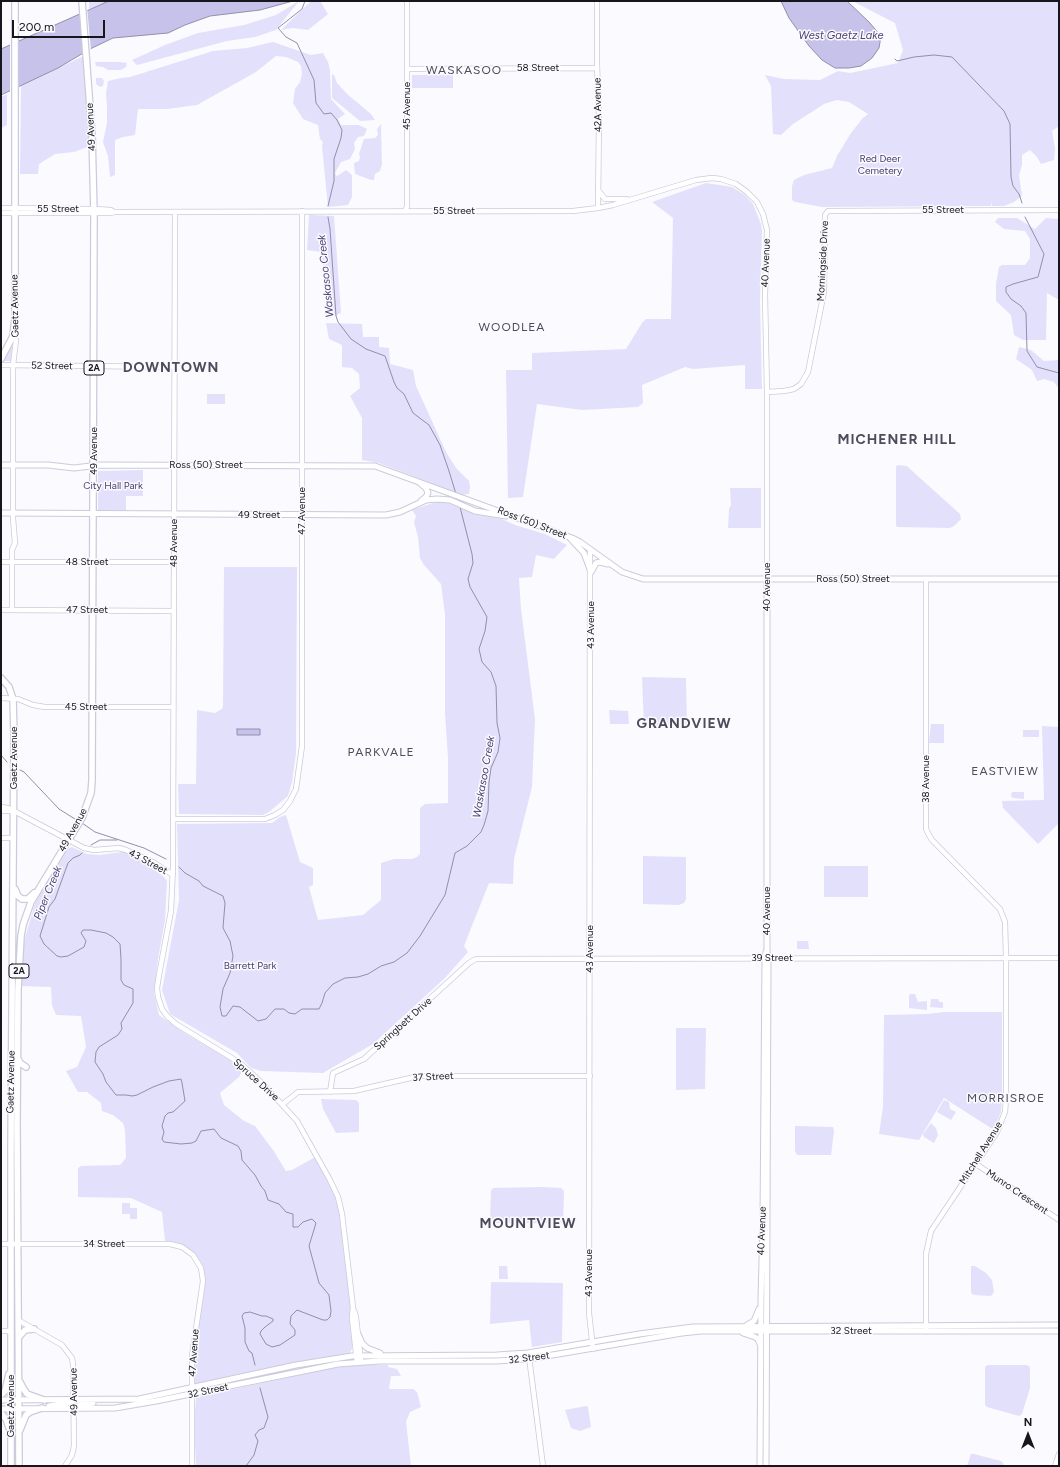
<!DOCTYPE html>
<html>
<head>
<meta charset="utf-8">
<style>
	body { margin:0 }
	#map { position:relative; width:1060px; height:1467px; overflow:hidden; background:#fbfafe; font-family:Figtree,sans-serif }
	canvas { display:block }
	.frame { position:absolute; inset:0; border:2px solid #16161c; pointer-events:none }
	.north { position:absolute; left:1008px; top:1415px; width:40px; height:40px; -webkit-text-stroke:3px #fbfafe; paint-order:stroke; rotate:0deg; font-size:11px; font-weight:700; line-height:16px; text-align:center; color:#16161c }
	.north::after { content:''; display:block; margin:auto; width:14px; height:18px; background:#16161c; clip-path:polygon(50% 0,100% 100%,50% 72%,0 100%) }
	.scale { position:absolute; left:12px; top:20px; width:93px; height:18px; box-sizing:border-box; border:2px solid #16161c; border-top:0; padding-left:5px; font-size:12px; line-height:14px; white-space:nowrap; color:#16161c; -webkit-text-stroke:3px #fbfafe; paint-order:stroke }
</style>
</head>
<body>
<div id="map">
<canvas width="1060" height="1467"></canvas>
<div class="frame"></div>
<div class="north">N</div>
<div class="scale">200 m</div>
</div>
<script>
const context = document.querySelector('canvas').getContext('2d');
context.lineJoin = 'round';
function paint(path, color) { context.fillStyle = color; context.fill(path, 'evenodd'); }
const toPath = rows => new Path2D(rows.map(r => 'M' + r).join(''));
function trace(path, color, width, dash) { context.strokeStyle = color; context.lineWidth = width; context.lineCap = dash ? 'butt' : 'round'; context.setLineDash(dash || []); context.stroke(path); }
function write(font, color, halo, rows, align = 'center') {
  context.font = font + ' Figtree,sans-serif'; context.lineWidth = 3; context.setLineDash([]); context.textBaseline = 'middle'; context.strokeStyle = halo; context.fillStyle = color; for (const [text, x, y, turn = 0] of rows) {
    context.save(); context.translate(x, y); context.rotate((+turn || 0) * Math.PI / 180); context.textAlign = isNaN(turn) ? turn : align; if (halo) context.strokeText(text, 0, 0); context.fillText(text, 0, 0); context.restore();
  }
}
const green = toPath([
	[89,1,109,1,103,5,89,9],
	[299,1,276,30,255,37,227,41,137,65,132,60,165,45,198,33,244,25,276,15],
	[311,1,320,1,328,14,308,30,293,28,281,30],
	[855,1,1059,1,1059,126,1052,131,1055,149,1054,160,1041,164,1037,157,1030,150,1022,155,1022,165,1019,175,1022,196,1014,202,1004,206,992,206,991,202,991,206,822,207,795,202,792,200,792,186,794,180,804,175,832,168,837,156,851,133,862,119,868,114,849,102,837,100,824,104,793,124,781,135,773,134,771,86,765,75,784,79,820,80,838,71,850,73,898,63,903,50,895,23,856,3],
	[273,42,311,55,323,53,328,62,330,70,331,99,345,114,338,119,341,125,359,125,367,129,364,136,358,137,354,143,355,149,350,159,341,162,335,173,336,176,339,175,346,170,352,175,352,197,348,205,328,207,322,146,323,142,320,139,318,125,303,119,293,103,295,89,300,82,302,74,301,66,298,62,286,57,276,56,256,72,197,105,167,109,138,109,135,135,123,137,115,140,115,175,110,177,108,156,103,142,107,123,107,107,106,93,108,81,121,78,130,77,213,51,247,48],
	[84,56,90,146,74,152,55,154,39,164,38,174,20,174,21,85],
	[95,62,119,62,127,63,126,67,121,70,108,70,103,67,96,66],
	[332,74,334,75,337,83,347,94,371,114,375,120,360,121,332,98],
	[412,75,453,75,453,88,412,88],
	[96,78,102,78,104,81,103,86,100,87,96,84],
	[7,94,7,125,1,128,1,97],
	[381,124,382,164,380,171,375,174,374,180,371,180,355,174,354,163,359,161,360,157,359,154,364,139,375,138,378,135,377,129],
	[706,183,732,187,745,195,753,204,761,224,762,231,760,301,762,389,745,389,745,365,693,369,685,367,642,385,643,403,638,407,582,410,537,404,523,497,508,498,506,370,532,370,532,353,626,349,642,323,646,319,671,319,673,218,652,202],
	[309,215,334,216,341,313,327,319,322,252,307,250],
	[998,218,1017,218,1035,229,1046,218,1059,219,1059,300,1047,293,1046,340,1023,340,1014,335,1011,315,996,301,996,284,999,267,1002,265,1025,265,1030,258,1030,239,1025,231,1004,229,995,222],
	[326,323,362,324,363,337,379,337,379,347,389,348,390,364,413,370,416,386,446,452,456,468,469,481,470,487,469,494,462,495,379,463,362,460,362,418,350,396,360,388,359,374,352,368,342,367,342,345,329,339],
	[11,347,13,348,11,361,3,361],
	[1019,347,1031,350,1044,361,1059,360,1059,389,1054,382,1044,379,1037,381,1032,370,1016,359],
	[207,394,225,394,225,404,207,404],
	[897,465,907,466,910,469,960,514,961,519,954,526,950,528,897,527,896,525,896,467],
	[143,470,143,496,126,496,126,512,99,512,98,510,98,471],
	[730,488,761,488,761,528,728,528,729,509,731,505],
	[436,502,445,502,479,515,502,519,515,525,545,534,567,545,554,559,536,555,532,577,519,578,521,609,535,719,532,787,514,859,513,884,489,883,464,946,468,952,445,978,373,1044,323,1073,261,1071,251,1068,237,1053,170,1014,162,990,179,900,177,824,272,823,280,817,286,815,300,862,313,868,313,885,309,887,318,920,363,915,381,900,381,863,394,859,412,859,417,857,420,854,420,808,425,804,448,803,448,758,445,713,445,614,441,584,424,565,420,558,418,537,414,522,416,516,412,510],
	[224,567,297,567,296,753,292,782,288,796,269,812,263,815,179,814,178,784,196,784,197,710,215,713,222,709,223,706],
	[642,677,686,678,687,725,644,726],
	[609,710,628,711,629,724,610,724],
	[931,724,944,724,944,743,929,743],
	[1042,726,1059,727,1059,823,1038,844,1003,808,1002,801,1044,800],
	[1023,730,1039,730,1039,737,1023,737],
	[1012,792,1024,792,1024,799,1013,798,1011,796],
	[72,847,87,854,99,855,122,852,131,853,164,877,167,881,165,920,158,959,154,993,159,1015,186,1034,230,1060,243,1070,239,1077,220,1093,224,1105,244,1121,255,1126,273,1150,286,1171,292,1170,317,1156,330,1180,343,1219,352,1318,352,1349,349,1354,296,1363,197,1385,195,1384,193,1381,195,1347,205,1286,204,1274,201,1262,190,1249,165,1241,162,1212,131,1198,78,1197,78,1168,81,1166,120,1165,126,1158,125,1130,123,1123,113,1115,102,1111,101,1103,87,1092,78,1092,66,1071,77,1067,86,1047,81,1016,56,1015,52,1005,51,987,21,986,23,945,35,903,49,876,67,849],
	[643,856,686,857,686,899,684,903,679,905,643,904],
	[824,866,868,866,868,897,824,897],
	[797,941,808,941,809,949,797,949],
	[910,994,915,994,918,1002,927,1001,927,1010,909,1008,909,996],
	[931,999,938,999,939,1002,943,1002,943,1008,930,1007],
	[944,1012,1002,1012,1002,1099,1001,1112,994,1130,944,1098,919,1140,879,1134,883,1107,884,1015,928,1014],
	[676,1028,706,1028,705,1089,676,1090],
	[321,1099,356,1100,359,1103,359,1132,336,1133,323,1109],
	[944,1100,949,1102,950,1109,956,1112,951,1120,937,1112],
	[931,1123,936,1128,938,1135,934,1143,924,1137,923,1134],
	[795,1126,833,1127,834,1131,831,1155,797,1155,795,1151],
	[543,1187,561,1188,564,1191,563,1223,490,1223,491,1191,493,1188],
	[122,1203,130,1203,130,1208,137,1208,137,1219,130,1219,130,1214,122,1214],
	[499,1266,507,1266,508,1279,499,1279],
	[971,1266,975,1266,986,1273,992,1280,994,1292,991,1296,974,1295,971,1293],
	[491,1282,563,1283,562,1342,532,1347,529,1320,490,1324],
	[362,1365,388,1365,388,1367,397,1369,401,1376,391,1376,389,1389,413,1389,417,1392,421,1407,410,1412,406,1422,411,1466,196,1466,194,1424,196,1398,202,1396,332,1368],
	[988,1365,1026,1365,1029,1366,1030,1369,1030,1388,1022,1414,1019,1416,987,1407,985,1405,985,1368,986,1366],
	[586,1406,588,1407,591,1427,580,1431,571,1428,565,1410],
	[971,1454,974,1454,1001,1461,1003,1463,1004,1466,967,1466]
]);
const water = toPath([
	[109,1,293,1,260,10,210,16,185,25,168,33,113,38,90,49,58,68,1,95,1,49,109,1],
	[781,1,847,1,869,22,881,36,879,48,872,58,861,66,849,68,835,68,822,60,809,46,789,18,781,1],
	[237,729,260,729,260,735,237,735,237,729]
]);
const pier = toPath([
	[87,7,91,50,84,54,80,11],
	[18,40,18,89,10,93,10,43]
]);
const stream = toPath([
	[305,1,302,9,278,28,286,37,297,43,314,80,316,103,324,114,331,113,337,120,342,130,341,138,334,159,334,181,328,206],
	[895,59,897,61,914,57,934,55,952,57,1004,111,1010,124,1011,177,1013,186,1019,194,1022,203],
	[328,217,330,229,336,316,338,322,351,339,366,349,385,356,394,382,397,388,404,394,413,413,429,425,440,445,449,471,456,494],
	[1025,217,1044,254,1038,277,1013,284,1006,287,1006,292,1011,299,1021,306,1026,313,1027,351,1037,367,1059,373],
	[1,755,7,762],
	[20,770,24,772,59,809,78,821],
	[82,823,95,832,144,848,166,859],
	[91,845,100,840,117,840],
	[82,853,80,855,73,858,68,863,55,899,49,907,40,936,44,944,57,956,61,957,68,956,84,947,86,941,81,933,83,930,91,930,106,933,113,937,120,944,121,959,121,980,124,985,133,989,133,1003,121,1023,122,1029,118,1035,99,1047,96,1052,95,1062,103,1074,106,1082,116,1095,126,1095,132,1096,137,1095,153,1087,169,1081,181,1079,182,1083,185,1101,173,1112,168,1113,165,1116,162,1126,164,1132,162,1139,164,1142,181,1144,192,1143,196,1141,201,1131,214,1129,221,1138,238,1146,241,1151,242,1160,255,1175,261,1186,265,1191,268,1200,279,1204,286,1212,293,1214,293,1227,298,1227,303,1222,312,1219,316,1223,309,1246,319,1283,329,1295,331,1311,330,1317,327,1320,323,1320,297,1310,291,1316,290,1324,295,1330,295,1335,280,1345,272,1347,266,1344,260,1334,261,1331,265,1327,273,1321,273,1319,266,1316,262,1316,250,1312,244,1313,242,1316,245,1328,245,1342,249,1351,252,1353,255,1365],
	[179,867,185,873,199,881,203,886,223,896,225,903,223,928,230,941,233,956,230,973,223,989,220,1007,222,1016,226,1016,233,1006,240,1007,258,1021,266,1019,275,1009,284,1009,289,1013,295,1014,302,1009,319,1009,322,1003,325,993,333,984,345,978,358,977,368,974,381,966,394,962,407,953,420,936,445,895,455,853,467,846,481,832,484,825,488,811,489,782,491,768,498,752,500,738,497,723,496,686,491,672,482,662,479,649,485,631,487,617,470,587,468,579,473,563,472,554,460,507],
	[246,1466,254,1455,258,1441,255,1435,259,1430,264,1428,268,1417,260,1388]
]);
const tertiary = toPath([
	[597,1,597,64,599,118,598,208],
	[407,69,597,68],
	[598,190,605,199,627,199],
	[1,208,94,209,111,210,114,212],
	[405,211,407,207,407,1],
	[175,212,173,867,171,911,159,975,157,988,158,997,162,1009,167,1016,176,1024,240,1063,264,1085,297,1121,330,1180,338,1197,342,1214,353,1307,352,1318,357,1362],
	[1,213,111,213,114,212,573,211,598,208,613,205,696,180,712,178,721,179,736,184,747,192,757,202,763,214,767,230,765,295,767,392,767,580],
	[1,365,174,367],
	[767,392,784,391,794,389,801,384,808,372,824,292,825,215,828,211,1059,210],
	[590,549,589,1313,593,1349],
	[1,562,173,562],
	[926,579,926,829,929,835,932,840,1000,909,1005,922,1006,958,1006,1099,1005,1112,997,1132,931,1231,926,1254,926,1328],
	[1,610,173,611],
	[12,610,12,550,15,543,13,518,13,365,16,340,13,336],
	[1,698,18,699,33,705,45,707,173,707],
	[1,807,8,808,14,811,84,848,94,850,119,848,126,850,153,862,173,875],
	[1,811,14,811],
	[173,819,265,819,275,815,283,810,290,801,296,789,302,746,302,211],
	[1,838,14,838],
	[330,1092,333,1073,364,1059,469,963,476,959,1059,958],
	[283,1104,298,1092,354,1091,419,1076,590,1076],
	[976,1164,1059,1220],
	[1,1244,170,1244,182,1247,193,1255,201,1268,203,1281,192,1356,192,1466],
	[354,1310,356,1317,361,1362],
	[18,1320,62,1345,72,1358,73,1364,74,1446,72,1455,65,1466],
	[1,1331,11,1331],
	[529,1357,543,1466],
	[1055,1466,1059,1454]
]);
const secondary = toPath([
	[1,465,48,465,74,468,99,465,375,466,572,538,580,542,622,572,643,579,1059,579],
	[420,483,426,488,428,493,426,497,421,501],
	[1,513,386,515,400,512,426,500,437,499,450,500,475,511,506,516],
	[570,538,584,553,591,572],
	[591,572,596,563,600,562,608,564],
	[747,1325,754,1321,759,1309],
	[743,1333,755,1337,758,1339,760,1344],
	[358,1334,362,1343,367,1348,380,1353],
	[1,1400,139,1399,296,1365,352,1356,497,1355,528,1353,639,1334,693,1327,1059,1325],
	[49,1406,68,1403,72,1401],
	[1,1409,115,1408,156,1401,338,1364,379,1361,496,1361,529,1359,682,1333,701,1331,1059,1331],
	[74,1409,81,1404,93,1403],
	[760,1466,761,1300,763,1220,765,958,766,952],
	[766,1466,768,964,767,949,767,580]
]);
const primary = toPath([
	[1,359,13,336,15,319,15,1],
	[1,678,9,687,13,699,14,736,11,1147,11,1466],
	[15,889,18,896,22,899,28,899,34,893],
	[18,1059,20,1063,26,1067],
	[19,1337,25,1330,34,1329],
	[20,1382,23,1388,27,1394,44,1400],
	[1,1395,5,1391,9,1374],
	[1,1413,6,1419,9,1428],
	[20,1430,26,1415,30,1412,42,1408],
	[19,1466,17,1123,18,990,21,936,23,925,31,902,82,818,91,793,92,781,94,213,92,134,82,1]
]);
const shields = [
	[94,368,20],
	[19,971,20]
];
const shieldNames = [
	["2A",94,368],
	["2A",19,971]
];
const streetNames = [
	["58 Street",538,68],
	["42A Avenue",598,105,-91],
	["45 Avenue",407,106,-90],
	["49 Avenue",91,127,-93],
	["55 Street",58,209],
	["55 Street",943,210],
	["55 Street",454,211],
	["Morningside Drive",823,261,-87],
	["40 Avenue",766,263,-88],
	["Gaetz Avenue",15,306,-91],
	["52 Street",52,366,1],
	["49 Avenue",94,451,-90],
	["Ross (50) Street",206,465],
	["47 Avenue",302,511,-90],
	["49 Street",259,515],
	["Ross (50) Street",532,523,21],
	["48 Avenue",174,543,-90],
	["48 Street",87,562],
	["Ross (50) Street",853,579],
	["40 Avenue",767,587,-90],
	["47 Street",87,610],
	["43 Avenue",591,625,-90],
	["45 Street",86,707],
	["Gaetz Avenue",14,758,-90],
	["38 Avenue",926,779,-90],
	["49 Avenue",73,830,-61],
	["43 Street",148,862,28],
	["40 Avenue",767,911,-90],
	["43 Avenue",590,949,-90],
	["39 Street",772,958],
	["Springbett Drive",403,1024,-42],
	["37 Street",433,1077,-3],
	["Spruce Drive",256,1080,42],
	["Gaetz Avenue",11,1082,-89],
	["Mitchell Avenue",981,1153,-58],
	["Munro Crescent",1017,1192,34],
	["40 Avenue",762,1231,-88],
	["34 Street",104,1244],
	["43 Avenue",589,1273,-90],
	["32 Street",851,1331],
	["47 Avenue",194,1353,-86],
	["32 Street",529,1358,-7],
	["32 Street",208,1391,-12],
	["49 Avenue",74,1392,-91],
	["Gaetz Avenue",11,1406,-90]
];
const parkNames = [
	["Red Deer",880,159],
	["Cemetery",880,171],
	["City Hall Park",113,486],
	["Barrett Park",250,966]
];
const waterNames = [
	["West Gaetz Lake",841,36],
	["Waskasoo Creek",326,276,-96],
	["Waskasoo Creek",484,777,-80],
	["Piper Creek",48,893,-68]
];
const quarterNames = [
	["WASKASOO",464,70],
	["WOODLEA",512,327],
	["PARKVALE",381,752],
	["EASTVIEW",1005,771],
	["MORRISROE",1006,1098]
];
const districtNames = [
	["DOWNTOWN",171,368],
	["MICHENER HILL",897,440],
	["GRANDVIEW",684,724],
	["MOUNTVIEW",528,1224]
];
paint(green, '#e3e0fb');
paint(water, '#c7c2ea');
trace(water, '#928eac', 1);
paint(pier, '#fbfafe');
trace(stream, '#928eac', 1);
trace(tertiary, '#cccadc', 6);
trace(secondary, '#cccadc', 7);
trace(primary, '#cccadc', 8);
trace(tertiary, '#fff', 4.5);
trace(secondary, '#fff', 5);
trace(primary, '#fff', 5.5);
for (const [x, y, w] of shields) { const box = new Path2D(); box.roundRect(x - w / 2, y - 7, w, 14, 3); context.fillStyle = '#fbfafe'; context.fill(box); trace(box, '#16161c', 1); }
write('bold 9px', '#16161c', null, shieldNames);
write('10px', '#16161c', '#fbfafe', streetNames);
write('10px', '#483d71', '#fbfafe', parkNames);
write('italic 11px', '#4b4075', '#fbfafe', waterNames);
context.letterSpacing = '1px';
write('12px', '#4e4c5c', '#fbfafe', quarterNames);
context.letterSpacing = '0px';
context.letterSpacing = '1px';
write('bold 14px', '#4e4c5c', '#fbfafe', districtNames);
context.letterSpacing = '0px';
</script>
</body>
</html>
